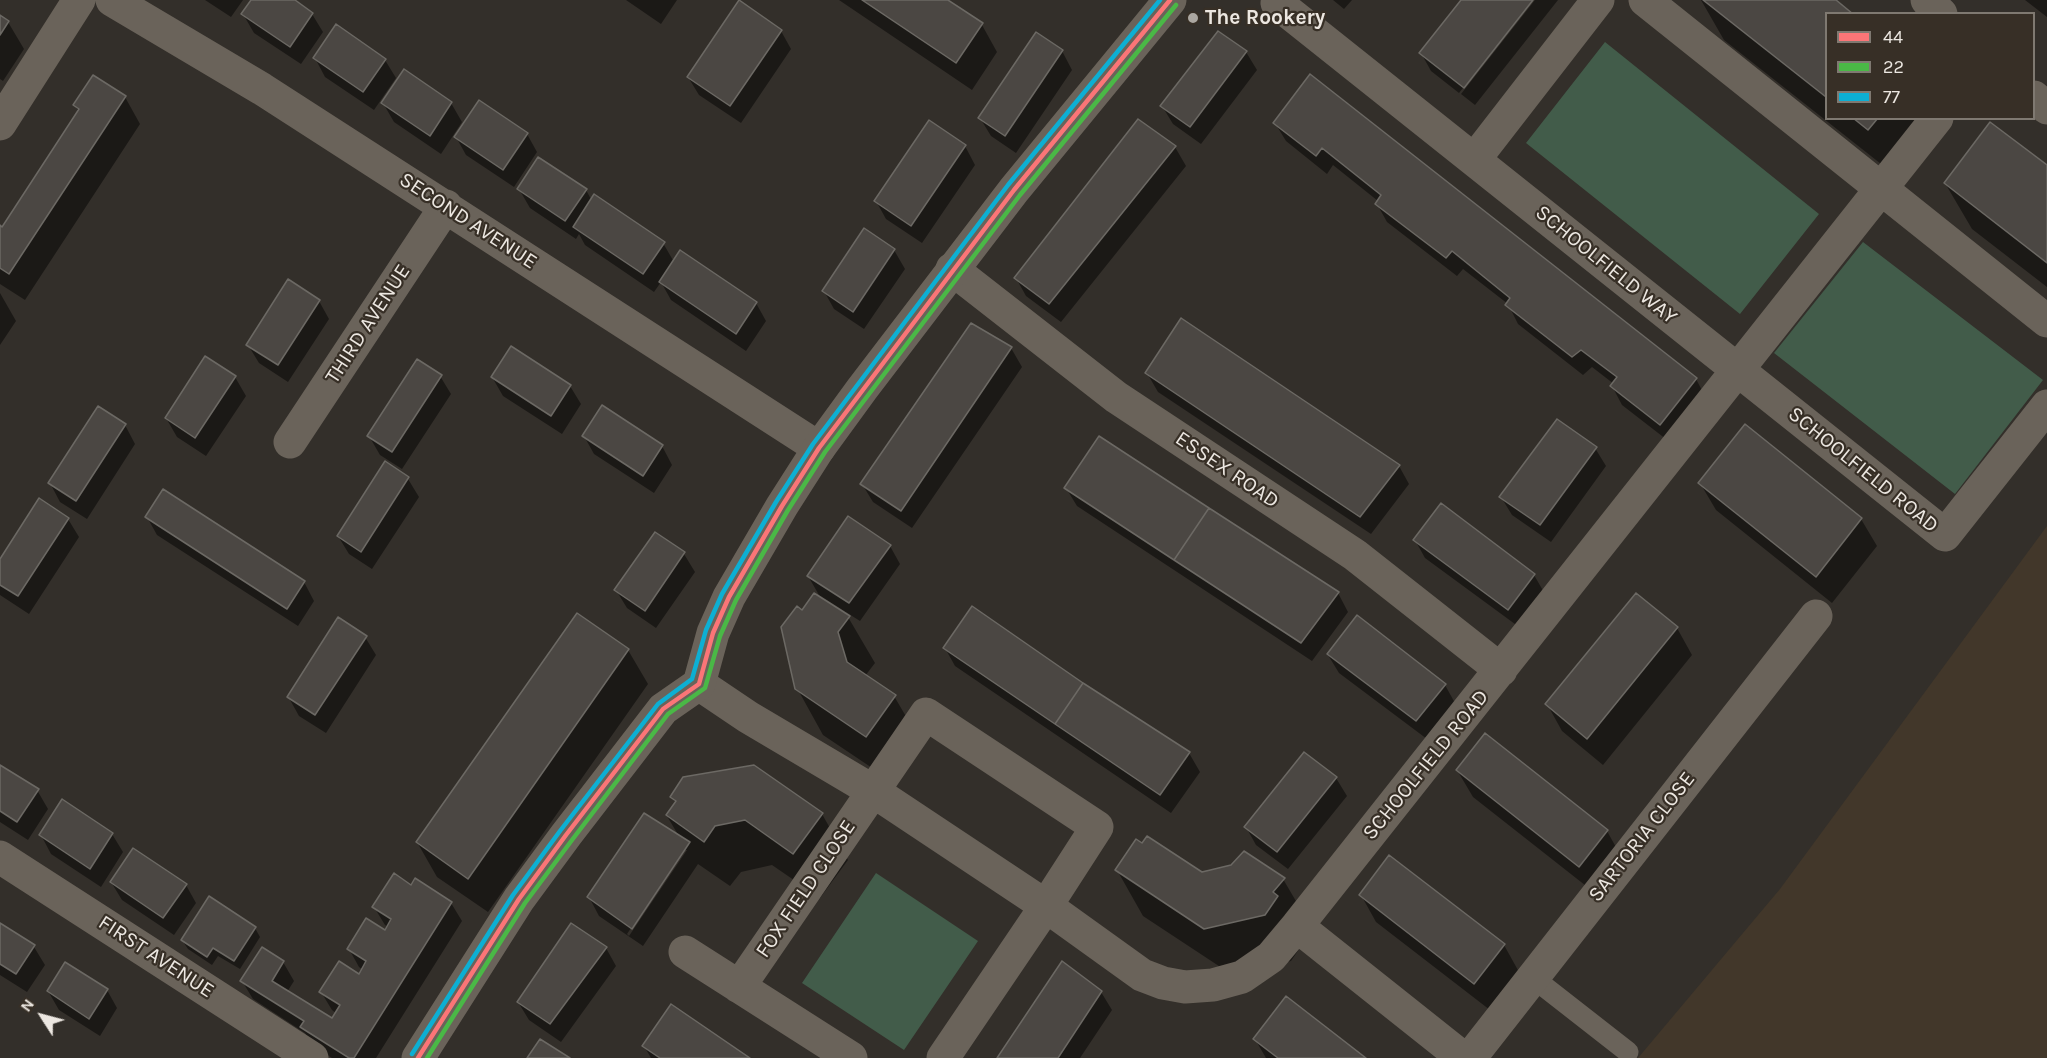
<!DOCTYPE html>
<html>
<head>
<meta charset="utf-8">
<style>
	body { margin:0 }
	#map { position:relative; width:2047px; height:1058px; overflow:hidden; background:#332f2a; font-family:Karla,sans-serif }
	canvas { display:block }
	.legend { position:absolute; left:1825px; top:12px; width:210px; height:108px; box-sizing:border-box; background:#372f26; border:2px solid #7f7971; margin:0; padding:8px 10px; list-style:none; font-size:18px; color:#ece7e1 }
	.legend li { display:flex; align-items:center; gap:12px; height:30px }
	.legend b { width:30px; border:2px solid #7f7971 }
	.north { position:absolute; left:12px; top:986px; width:60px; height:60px; -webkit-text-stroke:4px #372f26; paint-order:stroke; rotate:306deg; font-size:16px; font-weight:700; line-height:24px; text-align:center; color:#ece7e1 }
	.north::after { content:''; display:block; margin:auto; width:21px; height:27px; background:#ece7e1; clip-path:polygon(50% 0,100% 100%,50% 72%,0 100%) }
</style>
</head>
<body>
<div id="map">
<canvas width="2047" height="1058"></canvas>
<ul class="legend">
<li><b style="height:8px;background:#fb7577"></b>44</li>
<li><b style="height:8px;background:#4ab846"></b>22</li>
<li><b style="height:8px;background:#0dafd3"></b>77</li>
</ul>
<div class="north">N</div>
</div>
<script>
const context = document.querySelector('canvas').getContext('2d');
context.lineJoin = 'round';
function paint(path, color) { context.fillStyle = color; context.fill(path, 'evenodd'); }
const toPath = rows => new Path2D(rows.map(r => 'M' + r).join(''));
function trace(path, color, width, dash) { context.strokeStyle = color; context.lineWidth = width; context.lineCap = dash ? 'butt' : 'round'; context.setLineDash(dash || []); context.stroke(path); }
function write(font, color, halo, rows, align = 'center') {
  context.font = font + ' Karla,sans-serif'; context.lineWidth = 4.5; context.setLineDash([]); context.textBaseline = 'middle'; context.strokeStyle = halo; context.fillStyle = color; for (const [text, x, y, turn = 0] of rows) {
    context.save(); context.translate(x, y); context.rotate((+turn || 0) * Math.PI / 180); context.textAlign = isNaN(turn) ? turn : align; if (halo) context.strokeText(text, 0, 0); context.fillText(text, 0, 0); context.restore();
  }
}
const built = toPath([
	[2047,526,2047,1058,1638,1058,1780,889]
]);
const green = toPath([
	[1605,42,1819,214,1740,314,1526,143],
	[1863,242,2043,380,1955,494,1774,353],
	[876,873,978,941,904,1050,802,983]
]);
const shadow = toPath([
	[205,0,243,0,231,17],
	[253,0,292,0,312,14,323,32,301,64,254,33,243,14],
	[626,0,677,0,661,24],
	[839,0,945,0,982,25,997,52,972,90],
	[1333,0,1352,0,1344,9],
	[1463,0,1531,0,1459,93,1431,71,1421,53],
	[1535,0,1558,0,1475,105,1461,94],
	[1701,0,1833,0,1826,14,1826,118,1940,118,1895,175,1724,40],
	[2025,0,2047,0,2047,17],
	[0,17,8,22,24,49,3,81,0,79],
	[781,31,791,49,741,123,699,95,688,77],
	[1062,51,1072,70,1016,153,991,136,980,118],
	[1246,52,1257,70,1201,144,1173,124,1162,106],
	[315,58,385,60,396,78,374,110,325,77],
	[1310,76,1696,379,1706,398,1671,443,1622,405,1612,386,1614,384,1592,367,1583,375,1518,324,1508,304,1463,269,1457,276,1387,222,1377,204,1378,201,1333,165,1327,174,1286,141,1275,123],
	[125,97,140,124,25,300,0,284,0,227,3,229,79,112,75,105],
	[383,103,451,103,462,122,441,154,394,122],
	[1138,121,1175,147,1186,166,1061,322,1026,296,1016,278],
	[527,134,537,152,514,187,466,155,456,137],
	[965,146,975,165,922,243,886,219,876,201],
	[2047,167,2047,287,1972,229,1945,183],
	[519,189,586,190,592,201,663,243,674,262,756,303,766,321,746,351,671,300,661,282,654,292,585,245,579,234,576,239,530,208],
	[864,230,894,250,905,269,864,329,834,309,824,291],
	[0,293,16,321,0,345],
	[319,301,329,319,288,382,259,363,248,345],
	[972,325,1011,348,1022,367,912,528,873,502,862,484],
	[1147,373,1399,466,1409,484,1371,534,1158,392],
	[440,376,451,394,402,469,380,455,369,436],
	[235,377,246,396,206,456,177,437,166,418],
	[492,377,570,386,581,404,562,434,503,396],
	[125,425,135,444,87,519,60,502,50,483],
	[1746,426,1861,519,1877,546,1832,603,1716,510,1700,483],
	[584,436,662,446,672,465,654,493,594,454],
	[1595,448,1606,466,1551,542,1512,515,1501,497],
	[385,463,408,479,419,497,372,569,349,554,338,536],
	[1066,488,1338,593,1348,612,1312,661,1077,506],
	[147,517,304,582,314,601,298,626,157,535],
	[68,519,79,537,29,614,0,595,0,561],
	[656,534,684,554,695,572,656,628,627,608,616,590],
	[1415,540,1534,575,1545,594,1519,627,1425,558],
	[890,546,900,564,860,621,819,595,808,576],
	[802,612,848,617,875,663,865,676,894,696,921,742,893,782,823,735,797,688],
	[1677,628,1692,655,1603,765,1562,731,1547,704],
	[365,637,376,655,326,733,299,716,289,698],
	[945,648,1082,684,1189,753,1200,772,1171,813,955,666],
	[628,650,648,684,488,912,437,877,417,842],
	[1328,655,1445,685,1455,703,1427,739,1339,673],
	[0,767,37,790,48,809,28,840,0,822],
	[754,767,822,814,848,860,820,898,772,865,741,872,730,886,698,864,643,946,599,916,589,897,680,838,667,816,676,803,672,797],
	[683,850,687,850,629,936,627,934],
	[1457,770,1607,831,1622,858,1595,893,1473,797],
	[1336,778,1347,796,1288,869,1256,845,1246,827],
	[112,834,123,852,101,887,51,854,41,835],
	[1117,870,1202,873,1283,879,1310,925,1304,942,1291,961,1231,974,1143,916],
	[111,882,186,885,196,903,174,935,122,900],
	[412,887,451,903,462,921,376,1058,332,1058,313,1046,305,1033,253,999,242,981,283,962,294,981,287,992,333,1020,337,1014,332,1010,321,992,359,976,363,970,359,967,349,949,385,932,388,927,385,925,374,907],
	[1361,895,1504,945,1519,972,1490,1010,1376,922],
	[0,925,34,947,45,965,27,992,0,975],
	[255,928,260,937,240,969,218,956,212,965,188,949,182,940],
	[606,948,616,966,561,1042,529,1020,518,1002],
	[107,990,117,1008,100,1036,59,1010,48,991],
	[1101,992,1112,1010,1080,1058,999,1058],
	[1255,1039,1364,1058,1266,1058],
	[644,1046,748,1058,651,1058]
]);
const building = toPath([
	[251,0,295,0,313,13,290,47,241,14,251,0],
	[739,0,782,30,730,106,687,77,739,0],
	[862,0,948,0,983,23,956,63,862,0],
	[1461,0,1533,0,1464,88,1419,53,1461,0],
	[1703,0,1836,0,1853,14,1826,14,1826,97,1703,0],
	[0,15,9,21,0,35,0,15],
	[336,24,386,59,363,92,313,58,336,24],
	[1218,31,1247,51,1190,127,1160,106,1218,31],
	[1036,32,1063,50,1005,136,978,118,1036,32],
	[404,69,452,102,430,136,381,103,404,69],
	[1310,74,1697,378,1660,425,1610,386,1617,377,1581,350,1572,357,1505,305,1510,298,1452,251,1446,258,1375,204,1381,195,1322,148,1316,156,1273,123,1310,74],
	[93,75,126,96,9,274,0,268,0,225,2,227,79,109,73,105,93,75],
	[479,100,528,133,503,170,454,137,479,100],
	[1853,118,1878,118,1868,130,1853,118],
	[1138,119,1176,146,1049,304,1014,278,1138,119],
	[929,120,966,145,911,226,874,201,929,120],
	[1990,122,2047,165,2047,263,1944,183,1990,122],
	[538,157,587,189,565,221,517,189,538,157],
	[594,194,665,242,643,274,573,227,594,194],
	[864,228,895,249,853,312,822,291,864,228],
	[680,250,757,302,736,334,659,282,680,250],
	[288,279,320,300,278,365,246,345,288,279],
	[1181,318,1400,465,1360,517,1145,373,1181,318],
	[971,323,1012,347,901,511,860,484,971,323],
	[511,346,571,385,551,416,491,377,511,346],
	[205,356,236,376,195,438,165,418,205,356],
	[417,359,442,375,392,452,367,436,417,359],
	[602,405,663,445,643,476,582,436,602,405],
	[98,406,126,424,76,501,48,483,98,406],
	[1557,419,1597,447,1540,525,1499,497,1557,419],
	[1745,424,1862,518,1816,577,1698,483,1745,424],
	[1099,436,1209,508,1174,560,1064,488,1099,436],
	[385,461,409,477,361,552,337,536,385,461],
	[163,489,305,581,287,609,145,517,163,489],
	[39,498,69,518,18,596,0,585,0,559,39,498],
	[1441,503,1535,574,1508,610,1413,540,1441,503],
	[1209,508,1339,592,1301,643,1174,560,1209,508],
	[848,516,891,545,849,603,807,576,848,516],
	[655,532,685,552,645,611,614,590,655,532],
	[814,593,850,616,838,632,847,662,896,695,866,737,795,689,781,627,797,606,802,610,814,593],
	[1636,593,1678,627,1587,739,1545,704,1636,593],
	[972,606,1083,683,1055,724,943,648,972,606],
	[577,613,629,649,468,879,416,842,577,613],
	[1357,615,1446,684,1416,721,1327,654,1357,615],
	[338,617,367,636,315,715,287,697,338,617],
	[1083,683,1190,752,1160,795,1055,724,1083,683],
	[1485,733,1608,830,1579,867,1456,770,1485,733],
	[1304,752,1337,777,1277,852,1244,827,1304,752],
	[0,765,39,789,17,822,0,811,0,765],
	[754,765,823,813,793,854,745,820,715,826,704,842,666,815,676,801,670,797,683,777,754,765],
	[62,799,113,833,90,869,39,835,62,799],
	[644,813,690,842,632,929,587,897,644,813],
	[1147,836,1202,872,1231,865,1244,851,1285,878,1273,892,1278,896,1265,915,1204,929,1115,870,1136,839,1142,843,1147,836],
	[133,848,187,884,163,918,110,882,133,848],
	[1389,855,1505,944,1474,984,1359,895,1389,855],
	[394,873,411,885,415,878,452,902,354,1058,349,1058,300,1027,304,1021,240,981,262,947,284,961,272,981,332,1018,340,1005,319,992,339,961,359,974,366,961,347,949,366,918,385,930,391,919,372,907,394,873],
	[209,896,256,927,234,961,213,948,207,957,181,940,209,896],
	[0,923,35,945,16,974,0,964,0,923],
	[571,923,607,947,550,1024,517,1002,571,923],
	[1062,961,1102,991,1058,1058,997,1058,1062,961],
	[65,962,108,989,89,1019,47,991,65,962],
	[1286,996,1366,1058,1278,1058,1253,1039,1286,996],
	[671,1004,750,1058,660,1058,642,1046,671,1004],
	[540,1039,570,1058,527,1058,540,1039]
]);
const service = toPath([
	[1532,977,1628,1052]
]);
const minor = toPath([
	[112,0,262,89,819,448],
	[1645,0,2047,321],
	[1927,0,1941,14],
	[1277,3,1945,535,2047,406],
	[2034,97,2047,108],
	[0,124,79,0],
	[1474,160,1598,0],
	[952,269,1116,397,1355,555,1501,670],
	[290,442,446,206],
	[699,684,748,717,873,791,1046,906,1142,975,1163,983,1185,987,1213,985,1242,977,1271,957,1297,926,1937,118],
	[0,857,312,1058],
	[1297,926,1463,1058],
	[685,952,851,1058],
	[739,987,926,714,1097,827,1046,906,943,1058],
	[1470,1058,1816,616]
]);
const tertiary = toPath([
	[418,1058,519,899,566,835,663,709,699,684,713,633,729,597,782,506,819,448,862,389,1014,190,1170,0]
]);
const bus1 = toPath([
	[418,1058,519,899,566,835,663,709,699,684,713,633,729,597,782,506,819,448,1014,190,1170,0]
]);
const bus2 = toPath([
	[427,1058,525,903,572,840,668,714,705,688,720,636,736,600,788,510,825,452,1020,195,1176,5]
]);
const bus3 = toPath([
	[412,1054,513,895,560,831,658,704,692,679,706,630,722,594,776,502,813,444,1008,185,1160,0]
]);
const markers = [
	[1193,18,6,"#aba7a1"]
];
const poiNames = [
	["The Rookery",1205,18]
];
const streetNames = [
	["SECOND AVENUE",468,221,33],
	["SCHOOLFIELD WAY",1606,265,39],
	["THIRD AVENUE",368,324,-57],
	["ESSEX ROAD",1227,470,34],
	["SCHOOLFIELD ROAD",1863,470,39],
	["SCHOOLFIELD ROAD",1426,765,-51],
	["SARTORIA CLOSE",1642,837,-52],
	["FOX FIELD CLOSE",806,889,-56],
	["FIRST AVENUE",156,957,33]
];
paint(built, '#42372a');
paint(green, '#425c4a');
paint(shadow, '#0007');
paint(building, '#4b4743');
trace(building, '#6c6964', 1.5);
trace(service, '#6a635a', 21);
trace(minor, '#6a635a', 33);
trace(tertiary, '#6a635a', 33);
trace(bus1, '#fb7577', 4.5);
trace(bus2, '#4ab846', 4.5);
trace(bus3, '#0dafd3', 4.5);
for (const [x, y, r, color] of markers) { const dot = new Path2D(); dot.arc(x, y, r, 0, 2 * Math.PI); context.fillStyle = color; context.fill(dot); trace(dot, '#372f26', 2); }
write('bold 21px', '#ece7e1', '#372f26', poiNames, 'left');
write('21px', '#ece7e1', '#372f26', streetNames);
</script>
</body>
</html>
